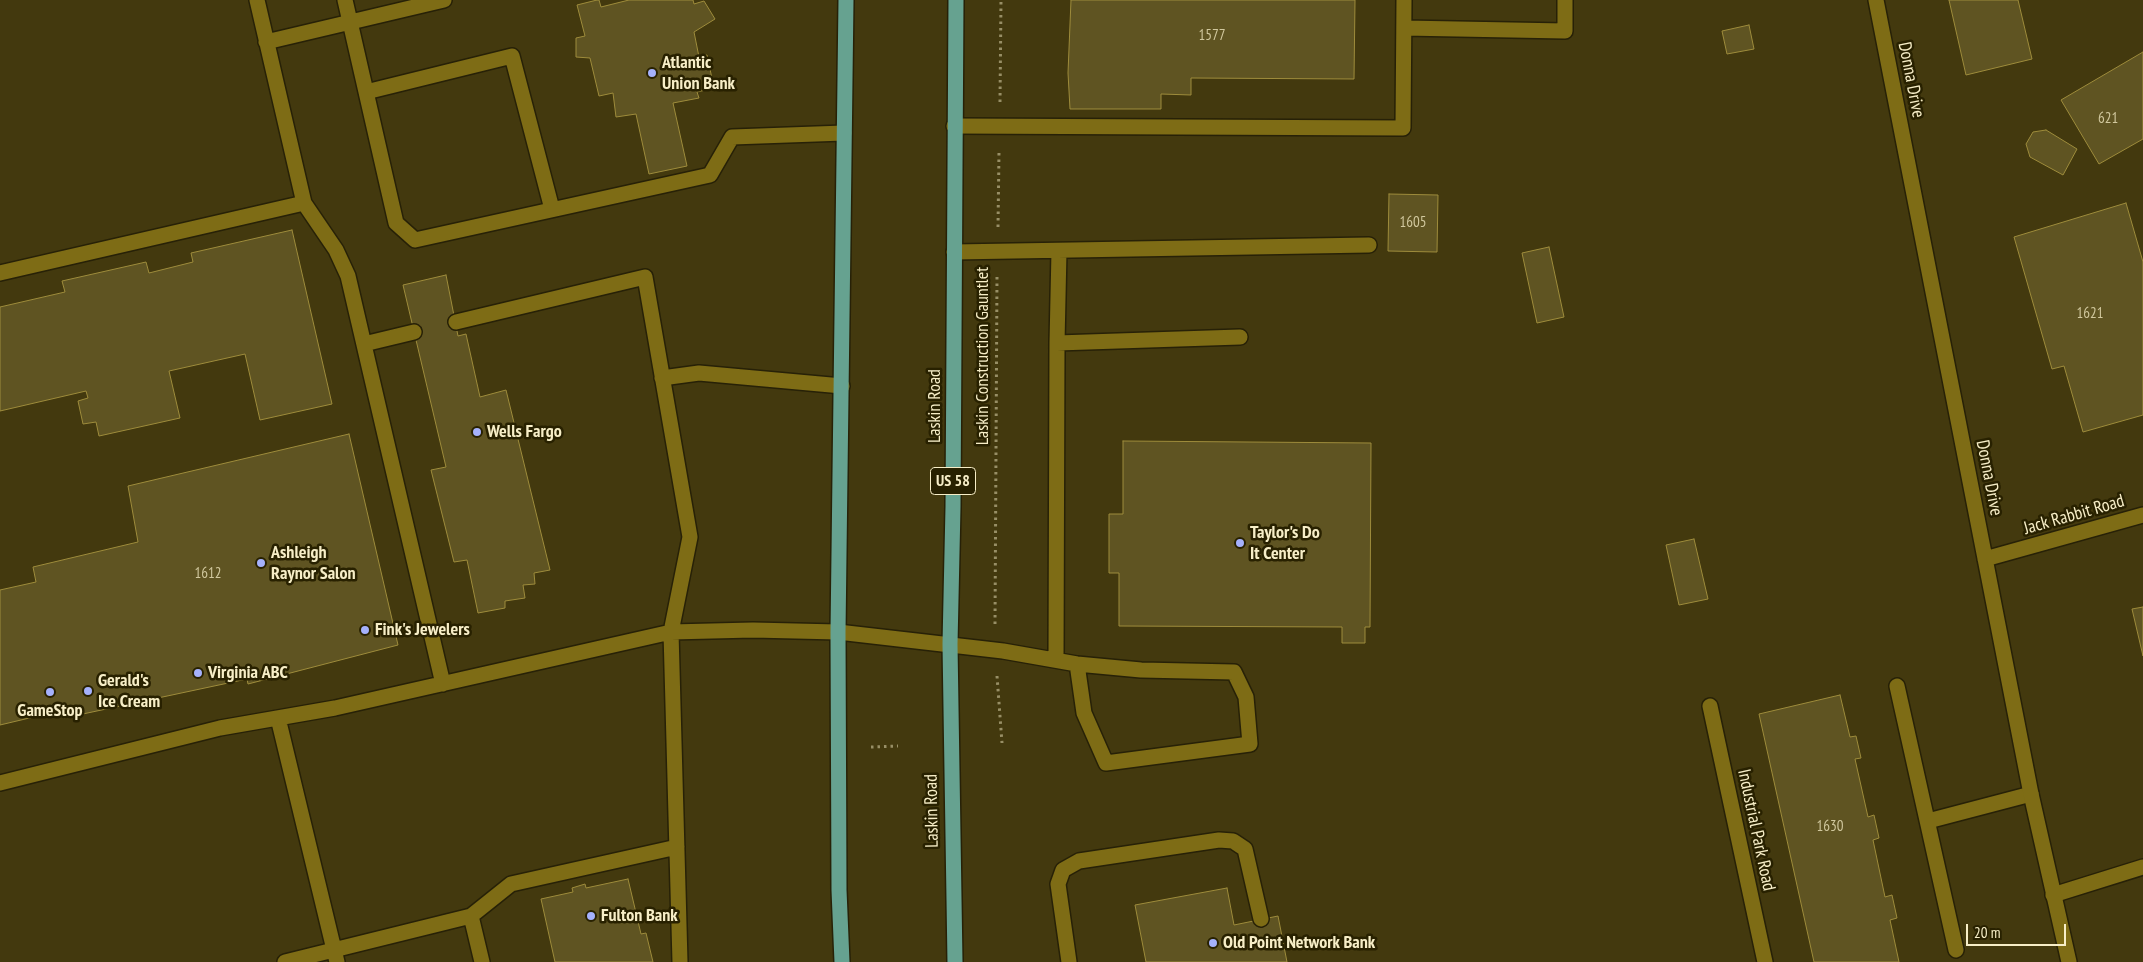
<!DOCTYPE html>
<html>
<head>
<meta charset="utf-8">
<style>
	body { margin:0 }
	#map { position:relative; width:2143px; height:962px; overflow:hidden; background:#43390e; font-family:"PT Sans Narrow",sans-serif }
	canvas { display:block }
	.scale { position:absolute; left:1966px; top:924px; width:100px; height:22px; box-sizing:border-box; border:2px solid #f7eec7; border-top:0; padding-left:6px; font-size:15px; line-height:18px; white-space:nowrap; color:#f7eec7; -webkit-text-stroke:4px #282100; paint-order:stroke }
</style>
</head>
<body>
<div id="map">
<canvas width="2143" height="962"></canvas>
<div class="scale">20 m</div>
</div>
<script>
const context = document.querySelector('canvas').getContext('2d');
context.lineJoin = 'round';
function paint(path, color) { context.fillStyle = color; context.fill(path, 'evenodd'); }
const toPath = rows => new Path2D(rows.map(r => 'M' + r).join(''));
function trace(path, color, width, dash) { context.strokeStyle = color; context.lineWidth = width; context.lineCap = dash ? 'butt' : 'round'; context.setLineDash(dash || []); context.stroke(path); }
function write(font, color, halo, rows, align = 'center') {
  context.font = font + ' "PT Sans Narrow",sans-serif'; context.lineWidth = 5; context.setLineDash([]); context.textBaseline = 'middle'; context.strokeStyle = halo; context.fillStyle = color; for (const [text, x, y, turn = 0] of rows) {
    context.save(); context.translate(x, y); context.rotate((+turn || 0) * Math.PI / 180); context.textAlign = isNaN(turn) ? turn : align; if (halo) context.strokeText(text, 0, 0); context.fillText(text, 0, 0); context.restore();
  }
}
const building = toPath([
	[597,0,599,0,601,7,629,0,693,0,694,4,704,1,715,19,694,32,699,57,707,55,714,88,697,92,699,98,673,103,687,166,649,174,636,114,616,117,613,93,599,96,590,58,576,57,576,38,585,36,577,5,597,0],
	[1071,0,1355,0,1354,79,1191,78,1191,95,1161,94,1161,109,1070,109,1068,73,1071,0],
	[1949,0,2018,0,2032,59,1966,75,1949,0],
	[1749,25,1754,49,1727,54,1722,31,1749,25],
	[2143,52,2143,139,2099,164,2061,100,2143,52],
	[2046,130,2077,149,2063,175,2030,157,2026,144,2033,132,2046,130],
	[1389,194,1438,195,1437,252,1388,251,1389,194],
	[2126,203,2143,262,2143,415,2083,432,2064,366,2052,369,2014,237,2126,203],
	[292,230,332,404,260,420,245,354,169,371,180,418,99,436,96,422,83,424,78,401,88,398,86,391,0,411,0,307,65,292,62,281,146,262,149,273,193,262,191,253,292,230],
	[1549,247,1564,317,1537,323,1522,253,1549,247],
	[446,275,458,336,466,334,480,397,506,390,550,570,534,573,535,584,523,585,525,598,505,601,505,608,478,613,467,560,454,562,431,470,446,467,403,285,446,275],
	[349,434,398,645,248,684,247,679,64,718,63,710,0,725,0,590,36,582,33,567,138,542,128,486,349,434],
	[1123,441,1371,443,1370,627,1365,627,1365,643,1342,643,1342,627,1119,626,1119,573,1109,573,1109,514,1123,514,1123,441],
	[1694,539,1708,599,1679,605,1666,545,1694,539],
	[2143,607,2143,656,2132,609,2143,607],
	[1840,695,1850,737,1856,736,1861,758,1855,759,1868,817,1874,815,1879,838,1873,840,1885,897,1892,895,1897,918,1890,920,1899,962,1814,962,1759,714,1840,695],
	[628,879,641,934,646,933,653,962,555,962,541,899,573,892,572,888,585,884,586,888,628,879],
	[1227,888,1234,925,1278,916,1287,962,1146,962,1135,905,1227,888]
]);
const path = toPath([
	[1000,102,1001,0],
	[998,227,999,151],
	[995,624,997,276],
	[997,676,1002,743],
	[871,747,898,746]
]);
const lane = toPath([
	[345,0,396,223,415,240,710,175,732,137,844,133],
	[1404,28,1565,31,1565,0],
	[266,42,444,0],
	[366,92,512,56,552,209],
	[954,126,1403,128,1404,0],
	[304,203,336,250,348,276,443,684],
	[1059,251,1057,343,1240,337],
	[954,252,1369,245],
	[0,273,304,203,257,0],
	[456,322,645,277,690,537,671,632,680,962],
	[364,344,414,332],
	[662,378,699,373,842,386],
	[1056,660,1057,343],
	[1897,686,1956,950],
	[278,718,337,962],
	[0,783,220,728,335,708,671,632,753,630,838,632,1003,651,1077,664,1141,670,1234,672,1246,697,1250,744,1106,763,1084,713,1077,664],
	[1928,821,2031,794],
	[2053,895,2143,867],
	[471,916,482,962],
	[285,962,471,916,511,884,677,847],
	[1069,962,1058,884,1063,870,1079,861,1219,840,1233,841,1245,849,1261,919]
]);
const street = toPath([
	[1876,0,2031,794,2069,962],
	[1985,559,2143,515],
	[1710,706,1765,962]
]);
const primary = toPath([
	[842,962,839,890,838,632,846,0],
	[955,962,950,644,953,507,956,0]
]);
const markers = [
	[652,73,5,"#a5b1fc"],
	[477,432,5,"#a5b1fc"],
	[1240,543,5,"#a5b1fc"],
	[261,563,5,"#a5b1fc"],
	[365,630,5,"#a5b1fc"],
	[198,673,5,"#a5b1fc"],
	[88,691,5,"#a5b1fc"],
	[50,692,5,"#a5b1fc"],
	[591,916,5,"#a5b1fc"],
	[1213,943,5,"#a5b1fc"]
];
const numberNames = [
	["1577",1212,36],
	["621",2108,119],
	["1605",1413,223],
	["1621",2090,314],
	["1612",208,574],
	["1630",1830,827]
];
const shields = [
	[953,481,45]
];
const shieldNames = [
	["US 58",953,481]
];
const poiNames = [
	["Atlantic",662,63],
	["Union Bank",662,84],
	["Wells Fargo",487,432],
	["Taylor's Do",1250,533],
	["It Center",1250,554],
	["Ashleigh",271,553],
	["Raynor Salon",271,574],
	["Fink's Jewelers",375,630],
	["Virginia ABC",208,673],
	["Gerald's",98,681],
	["Ice Cream",98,702],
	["GameStop",50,711,"center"],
	["Fulton Bank",601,916],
	["Old Point Network Bank",1223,943]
];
const streetNames = [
	["Donna Drive",1911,80,79],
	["Laskin Construction Gauntlet",983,356,-90],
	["Laskin Road",935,406,-90],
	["Donna Drive",1989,478,79],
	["Jack Rabbit Road",2074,515,-16],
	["Laskin Road",932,811,-91],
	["Industrial Park Road",1756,830,78]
];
paint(building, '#5f5422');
trace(building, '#9e8c3c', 1);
trace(lane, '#272107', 18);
trace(street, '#272107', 18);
trace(primary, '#272107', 18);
trace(path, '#988f66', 3, [2.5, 4]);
trace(lane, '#7e6c15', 15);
trace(street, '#7e6c15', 15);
trace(primary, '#66a290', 15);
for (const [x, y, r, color] of markers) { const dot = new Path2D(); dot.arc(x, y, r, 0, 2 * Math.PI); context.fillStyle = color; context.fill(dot); trace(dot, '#282100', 2); }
write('15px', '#d1c89e', null, numberNames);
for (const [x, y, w] of shields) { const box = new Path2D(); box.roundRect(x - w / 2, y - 13.5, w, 27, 4); context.fillStyle = '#282100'; context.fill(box); trace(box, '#f7eec7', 1); }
write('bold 16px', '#f7eec7', null, shieldNames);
write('bold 18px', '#f7eec7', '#282100', poiNames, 'left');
write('18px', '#f7eec7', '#282100', streetNames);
</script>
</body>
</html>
